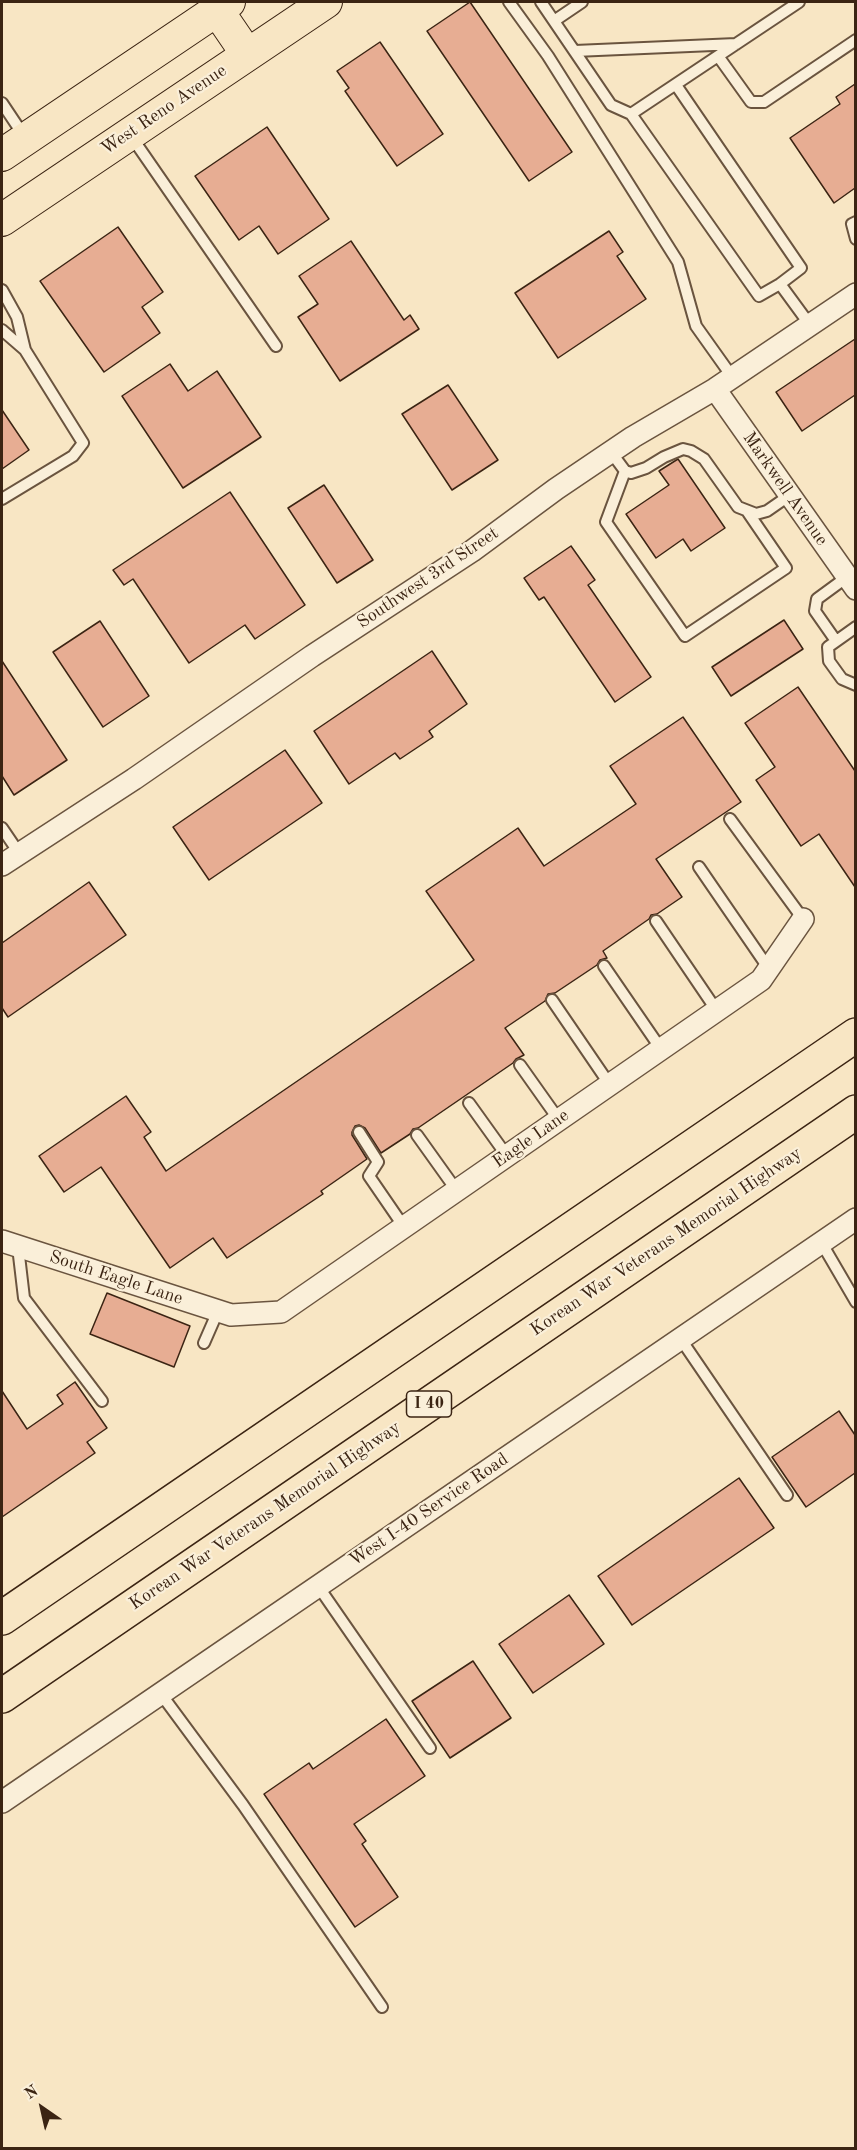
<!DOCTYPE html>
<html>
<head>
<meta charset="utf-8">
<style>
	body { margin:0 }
	#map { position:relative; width:857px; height:2150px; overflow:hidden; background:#f8e6c4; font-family:"Old Standard TT",serif }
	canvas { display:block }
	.frame { position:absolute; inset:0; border:3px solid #3b2413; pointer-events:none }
	.north { position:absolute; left:12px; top:2078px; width:60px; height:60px; -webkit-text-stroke:4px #faefd9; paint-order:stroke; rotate:326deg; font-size:16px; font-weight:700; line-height:24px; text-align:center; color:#3b2413 }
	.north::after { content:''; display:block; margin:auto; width:21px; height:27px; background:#3b2413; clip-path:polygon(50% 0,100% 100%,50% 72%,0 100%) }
</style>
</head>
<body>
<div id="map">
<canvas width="857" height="2150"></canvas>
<div class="frame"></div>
<div class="north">N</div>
</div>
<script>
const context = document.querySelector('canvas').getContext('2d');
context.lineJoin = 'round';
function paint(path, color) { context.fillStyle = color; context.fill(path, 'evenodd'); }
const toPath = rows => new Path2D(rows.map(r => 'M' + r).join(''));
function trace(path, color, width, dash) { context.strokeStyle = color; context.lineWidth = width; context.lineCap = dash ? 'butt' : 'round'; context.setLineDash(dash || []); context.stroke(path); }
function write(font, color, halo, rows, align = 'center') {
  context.font = font + ' "Old Standard TT",serif'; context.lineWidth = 4.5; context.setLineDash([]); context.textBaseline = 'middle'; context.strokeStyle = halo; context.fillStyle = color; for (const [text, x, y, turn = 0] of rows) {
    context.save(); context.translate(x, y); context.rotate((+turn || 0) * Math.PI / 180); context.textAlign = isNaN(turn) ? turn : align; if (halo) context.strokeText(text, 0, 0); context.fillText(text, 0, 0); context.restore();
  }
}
const building = toPath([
	[470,2,572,152,529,181,427,31,470,2],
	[380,42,443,134,397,166,345,91,349,88,337,71,380,42],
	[855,84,855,188,834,203,790,138,840,104,836,97,855,84],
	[267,127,329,219,278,254,259,226,239,240,195,176,267,127],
	[118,227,163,292,142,307,160,333,104,372,40,281,118,227],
	[609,231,623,252,617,256,646,299,558,358,515,293,609,231],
	[351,241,404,320,410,315,419,329,340,381,298,317,318,304,299,276,351,241],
	[855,339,855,395,802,431,776,392,855,339],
	[170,364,188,391,217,371,261,437,183,488,122,396,170,364],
	[448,385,498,460,452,490,402,414,448,385],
	[2,410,29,450,2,469,2,410],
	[678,459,725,528,691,551,683,539,656,558,626,514,669,485,659,471,678,459],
	[324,485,373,560,337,583,288,508,324,485],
	[230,492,305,605,255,639,245,625,189,663,133,579,124,585,113,570,230,492],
	[571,546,595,580,588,585,651,677,615,702,544,597,539,600,524,578,571,546],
	[784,620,803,649,731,696,712,667,784,620],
	[100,621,149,696,103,727,53,652,100,621],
	[432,651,467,704,429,731,433,737,400,759,395,753,349,784,314,731,432,651],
	[2,661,67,760,14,795,2,776,2,661],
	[798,687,855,771,855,887,819,834,801,846,756,780,775,767,745,723,798,687],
	[683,717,741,802,656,859,682,897,657,914,651,915,649,919,603,951,607,958,600,960,597,965,555,993,548,994,545,1001,505,1028,524,1055,516,1059,513,1063,418,1128,413,1129,410,1134,381,1153,365,1128,359,1125,355,1126,352,1132,352,1135,367,1159,321,1191,323,1194,227,1258,213,1238,170,1268,101,1167,64,1192,39,1156,126,1096,151,1132,144,1137,166,1171,474,960,426,891,518,828,544,866,636,804,610,766,683,717],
	[285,750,322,803,209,880,173,827,285,750],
	[89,882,126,935,8,1017,2,1008,2,943,89,882],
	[107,1293,190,1326,174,1367,90,1334,107,1293],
	[75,1382,107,1428,87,1442,95,1453,2,1517,2,1391,27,1429,63,1404,57,1395,75,1382],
	[839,1411,855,1435,855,1473,806,1507,772,1457,839,1411],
	[739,1478,774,1528,632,1625,598,1576,739,1478],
	[569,1595,604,1644,533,1693,499,1644,569,1595],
	[473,1661,511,1718,450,1758,412,1701,473,1661],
	[386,1719,425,1776,354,1824,366,1841,362,1844,398,1897,355,1927,264,1794,309,1763,313,1769,386,1719]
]);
const lane = toPath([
	[509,2,548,56,678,262,696,326,733,378],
	[541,2,611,105,631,114],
	[554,21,582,2],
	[575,51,736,44],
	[718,56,751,102,764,102,856,40],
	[676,85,801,268,780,284,759,296,631,114,799,2],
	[2,103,24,136],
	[131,136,276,346],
	[856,222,852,224,856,239],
	[780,284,810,325],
	[2,290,17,317,25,350],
	[2,330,25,350,83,443,73,456,2,499],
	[611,452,625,471,631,473,646,468,664,457,683,449,691,451,704,459,738,507,756,514,767,511,790,495],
	[625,471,606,522,685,636,786,568,747,511],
	[856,627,828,647,829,661,842,679,856,685],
	[836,641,815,611,817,599,847,577],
	[730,819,803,919],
	[2,828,19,853],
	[699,867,769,969],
	[656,921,717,1011],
	[604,966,661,1049],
	[552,1000,610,1085],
	[520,1065,559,1120],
	[469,1103,507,1156],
	[359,1132,378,1162,369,1176,404,1227],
	[417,1135,457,1191],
	[821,1242,856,1302],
	[18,1247,24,1298,102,1401],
	[680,1338,787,1495],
	[204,1343,218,1311],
	[318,1586,430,1748],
	[161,1694,243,1805,382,2007]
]);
const street = toPath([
	[715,389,856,589],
	[2,865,134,779,312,656,472,551,556,489,633,437,715,389,856,294],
	[2,1241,231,1315,281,1312,761,980,803,919],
	[2,1802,856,1219]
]);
const primary = toPath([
	[217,10,247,54],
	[2,155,229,2],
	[2,220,326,2]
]);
const highway = toPath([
	[2,1618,856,1035],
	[2,1696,856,1112]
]);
const shields = [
	[429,1404,45]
];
const shieldNames = [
	["I 40",429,1404]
];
const streetNames = [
	["West Reno Avenue",164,110,-34],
	["Markwell Avenue",785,489,55],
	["Southwest 3rd Street",428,578,-34],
	["Eagle Lane",531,1139,-35],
	["Korean War Veterans Memorial Highway",666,1242,-34],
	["South Eagle Lane",116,1278,18],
	["West I-40 Service Road",429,1510,-34],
	["Korean War Veterans Memorial Highway",265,1516,-34]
];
paint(building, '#e7ad93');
trace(building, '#3b2413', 1.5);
trace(lane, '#6a543f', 14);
trace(street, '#6a543f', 24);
trace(primary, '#3b2413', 34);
trace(highway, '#3b2413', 36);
trace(lane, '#faefd9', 10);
trace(street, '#faefd9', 21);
trace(primary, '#f8e6c4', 32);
trace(highway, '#f8e6c4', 33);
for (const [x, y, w] of shields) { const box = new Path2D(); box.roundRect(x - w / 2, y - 13, w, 26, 4.5); context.fillStyle = '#faefd9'; context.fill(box); trace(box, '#3b2413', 1.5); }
write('bold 16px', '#3b2413', null, shieldNames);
write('18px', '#3b2413', '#faefd9', streetNames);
</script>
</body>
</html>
